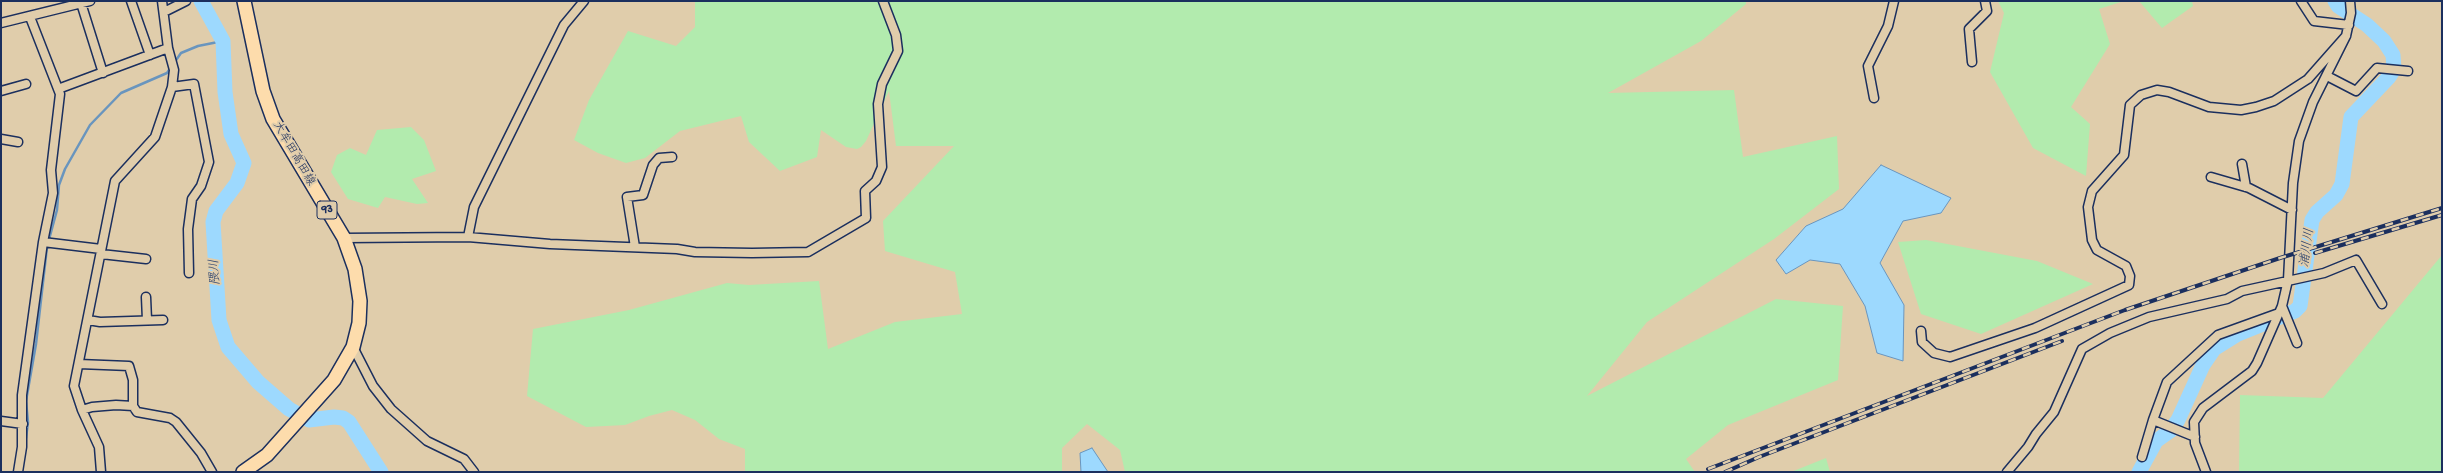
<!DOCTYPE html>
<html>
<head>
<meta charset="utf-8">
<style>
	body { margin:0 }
	#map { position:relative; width:2443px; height:473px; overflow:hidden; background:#e0cdab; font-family:"Gochi Hand",sans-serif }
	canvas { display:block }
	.frame { position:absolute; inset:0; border:2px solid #1b2f5e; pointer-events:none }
</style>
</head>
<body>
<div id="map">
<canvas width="2443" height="473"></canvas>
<div class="frame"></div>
</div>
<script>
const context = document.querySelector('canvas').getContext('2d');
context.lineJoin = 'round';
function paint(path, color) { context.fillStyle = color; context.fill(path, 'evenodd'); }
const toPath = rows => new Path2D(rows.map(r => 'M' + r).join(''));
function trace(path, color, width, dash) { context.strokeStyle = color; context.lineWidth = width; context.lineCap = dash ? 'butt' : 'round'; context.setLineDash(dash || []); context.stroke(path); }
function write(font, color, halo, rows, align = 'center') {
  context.font = font + ' "Gochi Hand","Klee One",sans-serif'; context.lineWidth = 4; context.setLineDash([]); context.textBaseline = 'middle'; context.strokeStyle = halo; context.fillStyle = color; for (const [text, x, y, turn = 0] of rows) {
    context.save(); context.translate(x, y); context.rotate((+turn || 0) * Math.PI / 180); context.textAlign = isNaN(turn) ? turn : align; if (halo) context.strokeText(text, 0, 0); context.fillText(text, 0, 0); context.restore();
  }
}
const green = toPath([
	[695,1,1746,1,1746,4,1701,41,1608,93,1734,90,1743,157,1837,136,1839,189,1774,239,1647,322,1587,396,1776,299,1843,306,1838,380,1728,425,1686,459,1695,472,1125,472,1120,450,1087,424,1062,448,1062,472,745,472,745,449,719,439,695,420,672,410,649,416,625,425,586,427,527,396,533,329,629,310,727,283,749,285,819,281,828,349,895,322,962,314,955,272,885,251,883,221,954,146,896,146,889,91,866,141,861,147,857,149,846,147,821,130,817,157,780,171,749,142,741,116,680,131,645,158,626,163,598,153,574,140,589,100,628,31,676,46,695,27],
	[1998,1,2124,1,2099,9,2110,44,2071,107,2090,124,2086,176,2033,148,1990,72,2004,13],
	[2139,1,2192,1,2193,6,2162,28],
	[411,127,424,140,436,171,412,179,428,203,417,204,385,197,378,208,348,199,331,172,337,155,350,148,366,155,377,130],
	[1926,240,2037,261,2093,284,1981,334,1921,314,1898,242],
	[2442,255,2442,472,2239,472,2240,395,2323,398],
	[1826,458,1830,472,1791,472]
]);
const water = toPath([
	[1881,165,1951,198,1941,213,1903,221,1880,263,1904,305,1903,361,1877,353,1865,306,1840,264,1810,260,1786,274,1776,260,1806,226,1843,209,1881,165],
	[1092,448,1108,472,1081,472,1080,453,1092,448]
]);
const stream = toPath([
	[174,63,181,53,198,46,223,41],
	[26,438,28,422,26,401,36,344,47,247,57,210,59,185,65,169,90,125,121,93,167,73,171,67]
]);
const river = toPath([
	[201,1,223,41,225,92,231,134,244,163,237,183,216,211,213,222,219,320,228,347,258,382,289,409,309,420,334,417,343,418,349,422,381,472],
	[2139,472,2156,441,2170,431,2178,420,2203,365,2214,349,2238,334,2295,311,2300,306,2312,220,2317,212,2336,195,2342,184,2351,117,2389,77,2394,69,2393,55,2384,41,2367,25,2338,6,2335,1]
]);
const street = toPath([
	[131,1,150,55],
	[2301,1,2314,21,2349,25],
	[81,3,103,73],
	[164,12,186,1],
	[30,17,60,94,51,170,53,193,43,242,101,249],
	[1,23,90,1],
	[1972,62,1969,29,1987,11,1985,1],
	[2327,76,2356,91,2377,68,2408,71],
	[172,87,194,84,209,162,201,186,192,199,188,229,189,273],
	[58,89,168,48,162,1],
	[1,91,26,84],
	[1874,98,1868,66,1888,26,1894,1],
	[1,139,18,142],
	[2242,164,2246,187],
	[2211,177,2249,188,2292,210],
	[468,237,474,207,564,25,584,1],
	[344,238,468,237,550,244,677,249,695,252,752,253,808,252,866,218,865,191,876,181,882,167,878,104,882,84,898,51,896,35,883,1],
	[635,247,627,197,643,195,653,165,659,158,672,157],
	[101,254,146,259],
	[146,297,147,320],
	[2282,306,2297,343],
	[88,320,100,322,163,320],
	[1921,331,1922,342,1934,353,1950,357,2035,328,2129,285,2130,276,2126,266,2097,250,2092,240,2088,207,2092,191,2124,155,2130,105,2141,95,2157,90,2169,92,2209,107,2241,110,2256,107,2274,101,2308,79,2346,36],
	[353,347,373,386,391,409,427,441,464,459,474,472],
	[79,364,129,366,133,380,133,406,116,405,92,407,82,410],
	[133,406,137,412,170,418,176,422,201,453,212,472],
	[1,421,23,424],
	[2195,437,2153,420,2167,382,2218,335,2279,313],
	[2142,457,2153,420],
	[18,472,22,447,22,395,43,242],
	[101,472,99,447,82,410,74,386,115,181,155,137,172,87,174,70,168,48],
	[2007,472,2028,447,2036,434,2054,412,2082,349,2110,333,2149,317,2227,299,2242,291,2324,273,2356,260,2382,304],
	[2206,472,2195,443,2194,422,2203,408,2252,371,2257,363,2282,306,2288,280,2293,183,2299,141,2313,102,2346,36,2351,13,2350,1]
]);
const primary = toPath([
	[243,472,267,455,334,380,353,347,359,323,360,301,355,269,344,238,273,119,263,91,244,1]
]);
const rail = toPath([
	[2315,253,2442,215],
	[1708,469,2125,310,2280,258,2442,208],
	[1725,472,1759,457,2062,341]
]);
const shields = [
	[327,210,20]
];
const shieldNames = [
	["93",327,210]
];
const streetNames = [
	["大牟田高田線",293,154,60]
];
const waterNames = [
	["浦川川",2308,248,-82],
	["隈川",216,272,-93]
];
paint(green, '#b2ebae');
paint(water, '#9dd9fe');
trace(water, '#6995be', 1);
trace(stream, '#6995be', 2.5);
trace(river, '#9dd9fe', 15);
trace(street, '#1b2f5e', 11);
trace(primary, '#1b2f5e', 16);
trace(street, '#e0cdab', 8);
trace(primary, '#fddcac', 13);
trace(rail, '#1b2f5e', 4);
trace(rail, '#e0cdab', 2.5, [8]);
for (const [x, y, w] of shields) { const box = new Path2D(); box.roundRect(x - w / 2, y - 9, w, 18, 3); context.fillStyle = '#e0cdab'; context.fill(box); trace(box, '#1b2f5e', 1); }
write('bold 11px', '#1b2f5e', null, shieldNames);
write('12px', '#1b2f5e', '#e0cdab', streetNames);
write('italic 13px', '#28406e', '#e0cdab', waterNames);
</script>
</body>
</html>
